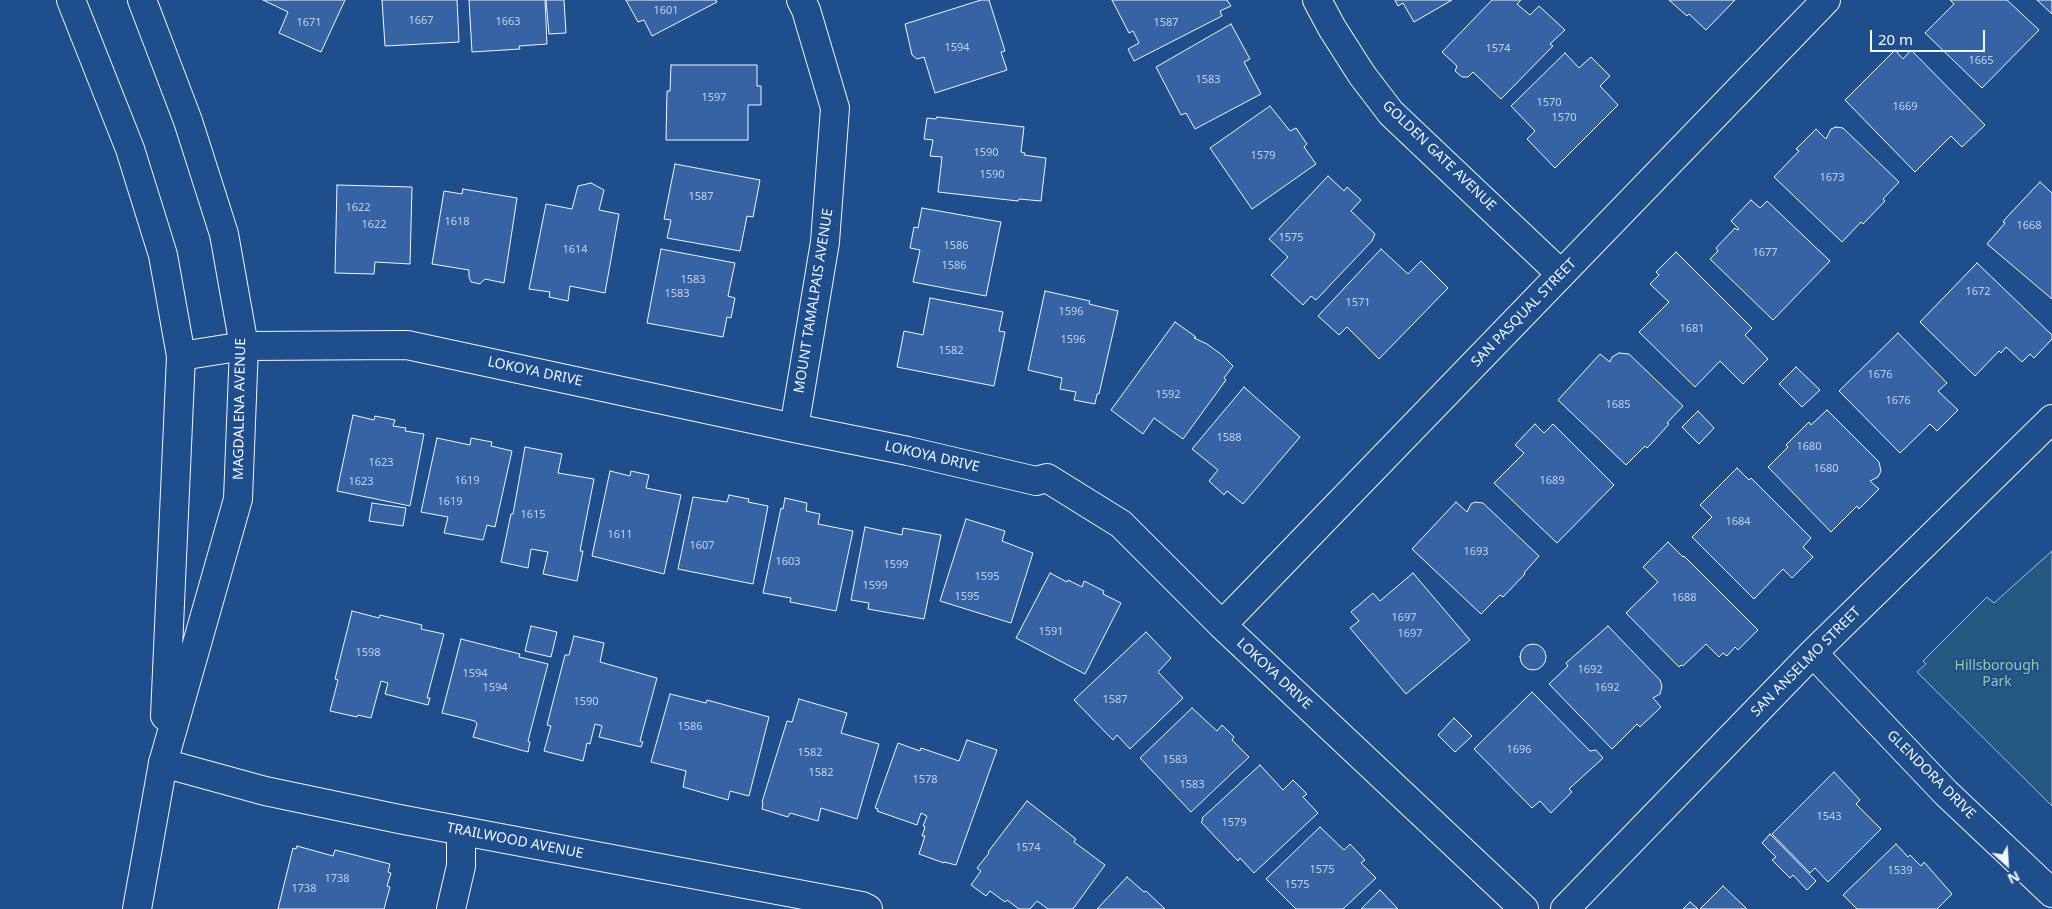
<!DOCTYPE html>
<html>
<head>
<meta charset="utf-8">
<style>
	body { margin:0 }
	#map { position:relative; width:2052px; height:909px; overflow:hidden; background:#1f4e8c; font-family:"Noto Sans",sans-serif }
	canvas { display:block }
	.north { position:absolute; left:1982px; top:839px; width:50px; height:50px; -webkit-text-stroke:4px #1f4e8c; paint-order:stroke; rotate:154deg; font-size:14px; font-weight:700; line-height:20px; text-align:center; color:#f2f6ff }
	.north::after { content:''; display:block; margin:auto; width:18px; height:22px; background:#f2f6ff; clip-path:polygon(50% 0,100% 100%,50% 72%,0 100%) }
	.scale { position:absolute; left:1870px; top:30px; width:115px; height:22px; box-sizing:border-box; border:2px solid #f2f6ff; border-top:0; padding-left:6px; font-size:15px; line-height:18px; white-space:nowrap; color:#f2f6ff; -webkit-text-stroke:4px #1f4e8c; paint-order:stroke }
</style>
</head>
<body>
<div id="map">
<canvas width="2052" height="909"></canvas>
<div class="north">N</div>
<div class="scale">20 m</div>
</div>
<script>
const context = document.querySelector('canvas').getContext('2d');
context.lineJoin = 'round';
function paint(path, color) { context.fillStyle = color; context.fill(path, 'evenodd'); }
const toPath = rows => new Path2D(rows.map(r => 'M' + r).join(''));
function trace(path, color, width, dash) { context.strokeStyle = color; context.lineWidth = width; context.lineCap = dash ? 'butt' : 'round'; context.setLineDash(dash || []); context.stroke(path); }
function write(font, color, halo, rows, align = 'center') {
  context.font = font + ' "Noto Sans",sans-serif'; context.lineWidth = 4; context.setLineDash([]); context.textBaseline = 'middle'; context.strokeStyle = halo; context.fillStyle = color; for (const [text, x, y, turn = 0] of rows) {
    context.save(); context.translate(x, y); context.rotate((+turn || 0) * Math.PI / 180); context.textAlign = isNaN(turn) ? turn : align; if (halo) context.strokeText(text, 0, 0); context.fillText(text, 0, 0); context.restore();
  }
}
const green = toPath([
	[2052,551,2052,806,1917,672,1926,664,1923,661,1987,597,1994,603,2052,551]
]);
const building = toPath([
	[263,0,345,0,321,52,279,33,288,12,263,0],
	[382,0,457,0,459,42,385,46,382,0],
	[469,0,545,0,547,44,519,46,520,49,472,52,469,0],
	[546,0,564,0,566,33,549,34,546,0],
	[626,0,716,0,717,2,652,36,644,20,638,22,626,0],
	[981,0,989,0,1005,51,1001,52,1007,70,935,93,924,57,917,59,912,55,905,24,981,0],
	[1112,0,1227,0,1231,6,1220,11,1222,16,1134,61,1128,49,1139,43,1133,31,1129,33,1112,0],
	[1395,0,1452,0,1414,22,1403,3,1398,6,1395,0],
	[1492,0,1521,0,1517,4,1530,15,1539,6,1565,30,1550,44,1553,46,1501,99,1473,72,1468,77,1462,77,1455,71,1457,66,1442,52,1492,0],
	[1669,0,1735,0,1706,30,1689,14,1687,16,1669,0],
	[1950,0,2007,0,2039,30,1982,88,1925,33,1954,4,1950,0],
	[2037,0,2052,0,2052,14,2037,0],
	[1231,24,1250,59,1244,62,1261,94,1195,129,1186,113,1181,115,1156,67,1231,24],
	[1895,50,1903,59,1911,50,1985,125,1962,147,1951,136,1915,172,1845,100,1895,50],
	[1565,53,1579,68,1591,57,1610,76,1600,86,1618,105,1555,168,1527,139,1535,131,1511,106,1565,53],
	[671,65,757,65,757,86,761,86,761,105,748,105,748,140,666,140,667,91,670,91,671,65],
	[1270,106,1290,131,1296,128,1307,144,1304,147,1316,164,1252,209,1210,148,1270,106],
	[937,117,1024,127,1021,152,1025,153,1024,155,1046,158,1041,201,1019,199,1018,201,938,192,942,157,930,156,933,140,924,139,927,118,936,119,937,117],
	[1836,127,1843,128,1899,182,1883,199,1885,201,1863,224,1861,222,1842,242,1774,177,1799,151,1796,149,1816,129,1826,139,1831,129,1836,127],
	[675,164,760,180,753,217,747,216,740,251,667,238,671,220,664,219,675,164],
	[1328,176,1344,191,1347,187,1361,200,1351,211,1375,234,1372,241,1316,300,1311,296,1303,305,1271,275,1288,257,1269,239,1328,176],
	[2040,182,2052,193,2052,299,1987,244,2005,223,2003,222,2006,218,2040,182],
	[591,183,604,190,599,210,619,214,605,293,570,286,568,301,549,297,550,292,529,289,546,204,572,209,578,186,591,183],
	[337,185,412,187,410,264,375,262,374,274,335,273,337,185],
	[463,189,517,198,504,283,485,279,480,284,471,282,469,277,469,270,432,264,444,191,462,194,463,189],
	[1751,200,1760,208,1767,201,1830,261,1773,320,1710,259,1718,251,1716,248,1735,228,1737,230,1739,229,1731,221,1751,200],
	[922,208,1001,222,986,296,913,282,920,250,910,248,914,227,918,228,922,208],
	[661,249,735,263,728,296,735,298,731,318,727,317,723,337,647,323,661,249],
	[1381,249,1408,274,1421,261,1448,288,1379,359,1347,327,1339,335,1318,316,1381,249],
	[1676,252,1752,328,1745,335,1768,359,1743,384,1720,361,1695,387,1639,332,1669,302,1650,284,1659,275,1656,272,1676,252],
	[1977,263,2052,335,2052,339,2034,358,2030,354,2022,362,2006,347,2001,353,1999,351,1975,376,1920,322,1977,263],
	[1045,291,1090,301,1089,304,1118,311,1099,394,1097,394,1095,404,1074,400,1076,392,1060,389,1062,378,1028,370,1045,291],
	[930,298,1003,312,999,331,1005,332,994,386,897,367,904,331,923,335,930,298],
	[1175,322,1196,337,1194,338,1207,344,1222,355,1233,366,1224,378,1226,380,1183,439,1154,418,1143,434,1111,410,1175,322],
	[1898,333,1947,383,1938,391,1958,410,1937,431,1930,424,1900,453,1839,391,1898,333],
	[1619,353,1629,354,1683,406,1667,423,1669,424,1651,444,1647,448,1645,446,1626,465,1558,400,1600,354,1610,362,1612,357,1619,353],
	[1796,367,1820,390,1802,407,1779,384,1796,367],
	[1244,387,1300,437,1243,504,1227,491,1224,495,1209,481,1218,470,1192,449,1244,387],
	[1827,410,1879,462,1881,471,1878,477,1870,481,1879,489,1859,509,1857,506,1831,532,1768,467,1788,447,1786,445,1809,422,1811,425,1827,410],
	[1698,411,1714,428,1699,444,1682,427,1698,411],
	[353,415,374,420,375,416,395,420,393,426,406,428,405,431,424,434,410,506,337,491,353,415],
	[1535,424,1544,433,1553,424,1614,485,1557,543,1494,483,1524,453,1515,445,1535,424],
	[437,438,470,445,471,438,492,442,491,446,512,451,495,527,487,525,483,540,444,533,448,517,421,512,437,438],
	[525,447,562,454,558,473,594,479,580,551,583,551,577,581,543,574,548,552,531,549,528,568,501,562,511,514,513,514,525,447],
	[1737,468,1749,480,1751,478,1811,538,1803,547,1813,557,1792,578,1783,569,1754,599,1692,537,1712,517,1700,505,1737,468],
	[610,471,630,476,631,471,649,475,646,488,681,495,664,574,592,556,610,471],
	[729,495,749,499,748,502,768,506,753,584,678,569,693,497,727,502,729,495],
	[785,498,807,503,806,511,820,514,818,524,853,531,836,611,790,602,791,598,763,593,781,508,783,509,785,498],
	[1456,502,1467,512,1471,504,1475,502,1483,503,1539,556,1524,573,1525,574,1503,597,1500,595,1481,614,1412,549,1456,502],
	[372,503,406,508,403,526,369,521,372,503],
	[966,519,1005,531,1002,541,1033,553,1011,623,940,601,966,519],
	[865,527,902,535,903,528,941,535,924,619,868,609,869,603,851,600,865,527],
	[1668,542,1683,557,1684,556,1758,630,1738,650,1735,647,1727,656,1723,653,1719,657,1706,644,1683,666,1681,665,1679,667,1626,613,1658,582,1643,567,1668,542],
	[1050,573,1067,582,1068,580,1082,587,1084,581,1104,591,1103,594,1121,603,1085,674,1016,638,1050,573],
	[1413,573,1470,640,1406,694,1350,628,1359,621,1351,612,1373,593,1380,601,1413,573],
	[352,611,379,618,380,615,422,625,421,629,444,634,427,698,430,698,428,705,385,694,388,683,381,681,371,718,358,715,357,717,330,711,338,680,335,679,352,611],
	[531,626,557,632,551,657,525,651,531,626],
	[1608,626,1660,680,1662,686,1660,694,1653,698,1661,707,1640,727,1637,724,1612,749,1549,684,1568,666,1566,663,1608,626],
	[1146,632,1171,658,1158,672,1183,698,1130,749,1117,735,1113,740,1074,700,1146,632],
	[574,636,604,643,600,662,657,678,640,741,643,742,641,747,599,737,602,726,595,724,590,744,587,743,583,761,544,751,551,726,547,725,565,655,569,655,574,636],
	[461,639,520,654,519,657,548,664,528,741,530,742,528,752,473,737,477,724,475,721,442,713,461,639],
	'1520 657a13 13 0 1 1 26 0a13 13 0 1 1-26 0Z',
	[1532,692,1590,751,1596,750,1603,758,1569,789,1572,792,1551,813,1540,801,1532,808,1474,749,1532,692],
	[670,694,706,703,707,700,769,717,749,796,730,791,728,800,683,787,686,771,651,762,670,694],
	[799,699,847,713,841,733,879,744,857,819,821,808,818,821,790,813,788,817,762,809,763,803,762,802,787,721,792,722,799,699],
	[1192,708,1217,731,1222,725,1234,737,1232,740,1249,757,1191,812,1140,758,1192,708],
	[1454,718,1472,736,1455,752,1438,735,1454,718],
	[967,740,997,750,956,865,944,862,944,863,919,854,925,836,922,836,925,827,923,826,927,816,921,813,917,825,877,811,878,809,875,808,898,743,920,751,921,748,959,761,967,740],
	[1260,765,1283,790,1293,780,1307,794,1303,797,1318,813,1254,873,1240,858,1238,861,1201,822,1203,820,1202,818,1260,765],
	[1834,772,1860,800,1856,804,1881,829,1828,882,1815,868,1810,873,1772,834,1834,772],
	[1027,801,1076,839,1074,842,1105,865,1073,909,1048,909,1037,901,1030,909,1019,909,1007,900,1005,902,990,891,986,896,971,885,981,871,977,868,989,853,988,852,1027,801],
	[1320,827,1344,850,1350,844,1365,860,1361,863,1376,878,1343,909,1296,909,1266,879,1320,827],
	[1770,834,1816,881,1807,890,1793,875,1790,878,1772,860,1776,857,1762,843,1770,834],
	[1896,844,1908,857,1910,855,1921,866,1924,862,1952,894,1937,909,1857,909,1843,895,1896,844],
	[297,846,333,856,335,850,390,864,388,872,391,873,387,886,390,887,384,909,278,909,293,848,296,849,297,846],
	[1127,877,1144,892,1146,891,1165,909,1097,909,1127,877],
	[1723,886,1747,909,1700,909,1723,886],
	[1380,890,1398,909,1361,909,1380,890],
	[1690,902,1698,909,1683,909,1690,902]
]);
const street = toPath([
	[1317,0,1332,28,1362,75,1391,113,1561,274],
	[181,356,244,346,407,345,794,428,908,451,1036,481,1047,478,1121,524,1222,625,1524,909],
	[794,428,825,242,835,108,806,10,801,0],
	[1222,625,1826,0],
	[1813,653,1946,793,2052,893],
	[163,763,265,791,399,819,862,906,868,909],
	[451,909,461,866,461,831],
	[1565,909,1813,653,2052,419]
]);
const secondary = toPath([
	[71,0,130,149,163,255,181,356,165,716],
	[137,909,163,763,238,499,244,346,224,234,188,121,142,0]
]);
const numberNames = [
	["1601",666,11],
	["1667",421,21],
	["1663",508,22],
	["1671",309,23],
	["1587",1166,23],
	["1594",957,48],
	["1574",1498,49],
	["1665",1981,61],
	["1583",1208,80],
	["1597",714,98],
	["1570",1549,103],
	["1669",1905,107],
	["1570",1564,118],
	["1590",986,153],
	["1579",1263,156],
	["1590",992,175],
	["1673",1832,178],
	["1587",701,197],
	["1622",358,208],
	["1618",457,222],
	["1622",374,225],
	["1668",2029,226],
	["1575",1291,238],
	["1586",956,246],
	["1614",575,250],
	["1677",1765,253],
	["1586",954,266],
	["1583",693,280],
	["1672",1978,292],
	["1583",677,294],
	["1571",1358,303],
	["1596",1071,312],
	["1681",1692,329],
	["1596",1073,340],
	["1582",951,351],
	["1676",1880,375],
	["1592",1168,395],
	["1676",1898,401],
	["1685",1618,405],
	["1588",1229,438],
	["1680",1809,447],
	["1623",381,463],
	["1680",1826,469],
	["1619",467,481],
	["1689",1552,481],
	["1623",361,482],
	["1619",450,502],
	["1615",533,515],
	["1684",1738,522],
	["1611",620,535],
	["1607",702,546],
	["1693",1476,552],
	["1603",788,562],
	["1599",896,565],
	["1595",987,577],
	["1599",875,586],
	["1595",967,597],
	["1688",1684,598],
	["1697",1404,618],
	["1591",1051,632],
	["1697",1410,634],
	["1598",368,653],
	["1692",1590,670],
	["1594",475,674],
	["1594",495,688],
	["1692",1607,688],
	["1587",1115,700],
	["1590",586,702],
	["1586",690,727],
	["1696",1519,750],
	["1582",810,753],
	["1583",1175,760],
	["1582",821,773],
	["1578",925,780],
	["1583",1192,785],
	["1543",1829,817],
	["1579",1234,823],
	["1574",1028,848],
	["1575",1322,870],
	["1539",1900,871],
	["1738",337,879],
	["1575",1297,885],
	["1738",304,889]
];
const streetNames = [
	["GOLDEN GATE AVENUE",1439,156,44],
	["MOUNT TAMALPAIS AVENUE",814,301,-81],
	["SAN PASQUAL STREET",1524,313,-46],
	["LOKOYA DRIVE",535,372,12],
	["MAGDALENA AVENUE",240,409,-89],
	["LOKOYA DRIVE",932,457,13],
	["SAN ANSELMO STREET",1806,662,-45],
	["LOKOYA DRIVE",1274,674,43],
	["GLENDORA DRIVE",1931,775,45],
	["TRAILWOOD AVENUE",515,841,11]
];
const parkNames = [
	["Hillsborough",1997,666],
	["Park",1997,682]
];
paint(green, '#245a82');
trace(green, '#a8bbd7', 1);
paint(building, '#3563a3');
trace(building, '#f2f6ff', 1);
trace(street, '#f2f6ff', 30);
trace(secondary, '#f2f6ff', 30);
trace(street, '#1f4e8c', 28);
trace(secondary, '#1f4e8c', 28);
write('11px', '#c3d1e8', null, numberNames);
write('14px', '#f2f6ff', '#1f4e8c', streetNames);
write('14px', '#97c8a6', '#1f4e8c', parkNames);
</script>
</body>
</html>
